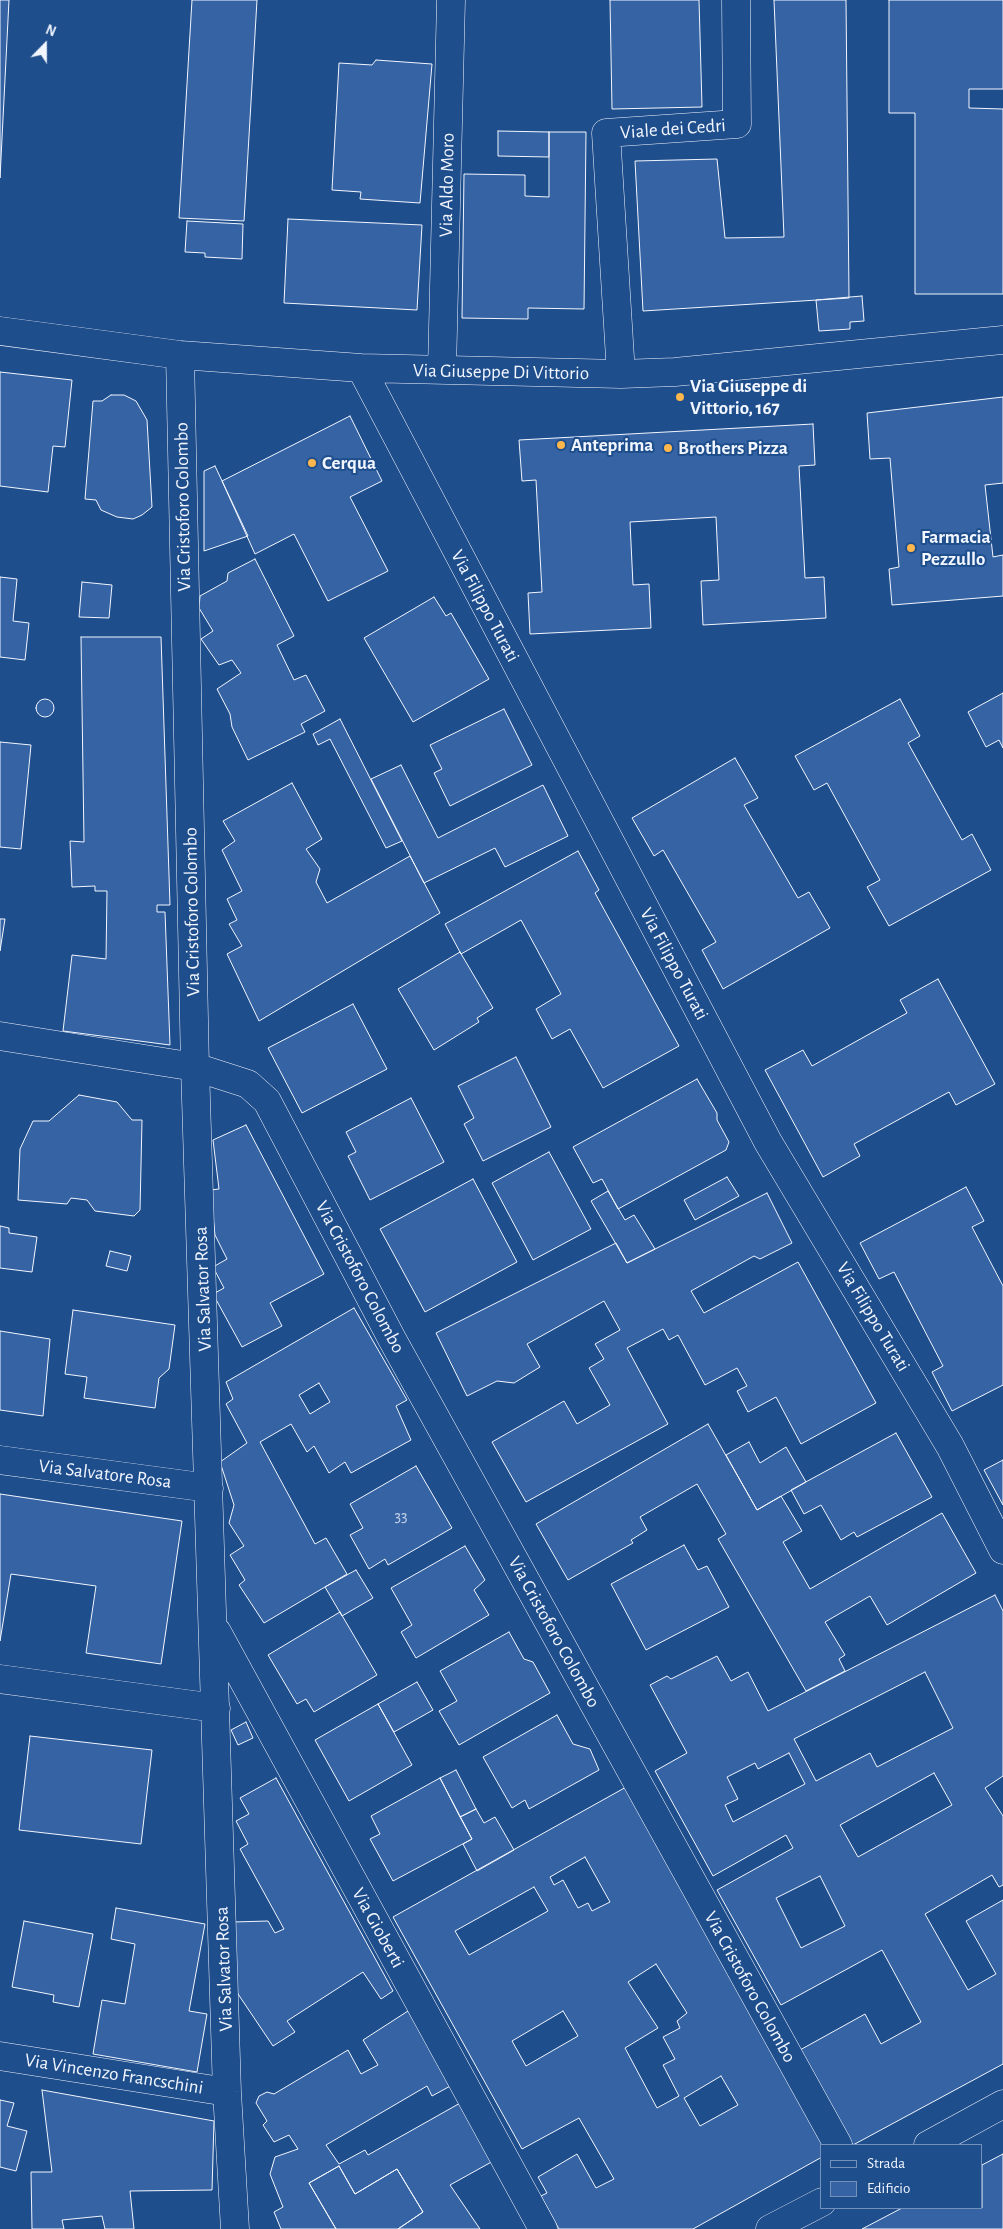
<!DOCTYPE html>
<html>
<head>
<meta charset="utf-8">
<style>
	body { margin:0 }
	#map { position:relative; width:1003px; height:2229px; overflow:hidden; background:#1f4e8c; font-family:"Alegreya Sans",sans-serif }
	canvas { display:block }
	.legend { position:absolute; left:820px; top:2144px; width:162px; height:65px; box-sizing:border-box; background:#1f4e8c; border:1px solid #7391ba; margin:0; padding:6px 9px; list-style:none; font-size:15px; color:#f2f6ff }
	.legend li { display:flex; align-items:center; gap:10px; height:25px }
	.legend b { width:25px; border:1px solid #7391ba }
	.north { position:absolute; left:20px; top:20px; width:50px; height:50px; -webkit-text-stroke:4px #1f4e8c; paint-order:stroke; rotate:22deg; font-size:14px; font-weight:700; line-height:20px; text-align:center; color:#f2f6ff }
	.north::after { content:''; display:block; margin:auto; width:18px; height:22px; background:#f2f6ff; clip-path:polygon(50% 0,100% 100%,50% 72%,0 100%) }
</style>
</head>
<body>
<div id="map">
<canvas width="1003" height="2229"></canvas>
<ul class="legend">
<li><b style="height:6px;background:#1f4e8c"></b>Strada</li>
<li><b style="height:14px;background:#3563a3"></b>Edificio</li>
</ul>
<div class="north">N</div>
</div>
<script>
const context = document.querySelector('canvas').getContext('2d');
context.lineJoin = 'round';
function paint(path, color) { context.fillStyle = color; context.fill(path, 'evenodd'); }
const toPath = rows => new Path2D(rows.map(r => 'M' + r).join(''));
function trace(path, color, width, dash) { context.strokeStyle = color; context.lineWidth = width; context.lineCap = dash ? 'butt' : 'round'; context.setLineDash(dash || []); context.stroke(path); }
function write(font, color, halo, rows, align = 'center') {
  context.font = font + ' "Alegreya Sans",sans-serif'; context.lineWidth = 4; context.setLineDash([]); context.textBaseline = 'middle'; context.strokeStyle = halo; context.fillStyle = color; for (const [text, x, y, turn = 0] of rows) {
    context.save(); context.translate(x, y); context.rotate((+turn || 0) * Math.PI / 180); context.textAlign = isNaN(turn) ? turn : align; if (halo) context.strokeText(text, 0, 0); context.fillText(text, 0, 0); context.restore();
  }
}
const building = toPath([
	[0,0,9,0,0,178,0,0],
	[192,0,257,0,244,221,179,218,192,0],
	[610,0,699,0,702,107,612,109,610,0],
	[774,0,846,0,849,298,643,311,635,161,717,159,725,238,784,237,774,0],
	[889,0,1003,0,1003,89,969,89,969,108,1003,109,1003,294,915,294,915,113,889,113,889,0],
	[376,60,432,64,420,203,360,199,361,192,332,190,339,63,372,65,376,60],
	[498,131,549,132,549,157,498,156,498,131],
	[549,132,586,132,584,309,528,308,528,319,462,318,464,174,525,175,525,196,549,197,549,132],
	[288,219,422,225,417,310,284,303,288,219],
	[187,221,243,224,242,259,205,257,205,253,185,252,187,221],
	[862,296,864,321,850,322,850,329,819,331,816,300,862,296],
	[0,372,72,380,65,447,53,446,48,492,0,486,0,372],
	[111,395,124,395,136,401,147,420,152,507,142,515,133,519,117,517,101,510,96,500,85,499,93,401,102,401,111,395],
	[1003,397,1003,483,985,485,993,557,1003,555,1003,596,892,605,889,569,899,567,890,458,870,459,867,413,1003,397],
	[350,416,382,481,350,497,388,571,328,601,294,534,255,554,222,481,350,416],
	[813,424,815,465,799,466,805,578,824,577,826,618,703,625,701,581,719,580,716,517,630,522,633,585,649,584,651,628,530,634,528,593,542,592,536,480,522,481,519,440,813,424],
	[215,466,248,536,204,551,204,471,215,466],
	[255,559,294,636,277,645,294,680,306,675,325,711,301,724,305,732,248,760,232,727,230,714,217,689,241,673,232,660,219,665,201,639,213,631,199,608,200,596,227,581,228,573,255,559],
	[0,577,17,579,13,621,29,623,25,660,0,657,0,577],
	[82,582,112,585,109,618,79,617,82,582],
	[434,597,446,616,451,613,489,679,413,722,364,638,434,597],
	[81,637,161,637,170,905,157,905,157,912,165,912,170,1045,63,1031,72,955,106,959,107,891,95,891,95,886,72,887,70,841,84,842,81,637],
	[1003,693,1003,748,999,740,986,747,968,712,1003,693],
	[900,699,920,736,908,743,962,840,972,834,991,870,889,926,867,887,880,880,827,783,814,790,795,756,900,699],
	'36 708a9 9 0 1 1 18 0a9 9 0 1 1-18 0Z',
	[504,709,532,765,450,806,434,773,442,769,430,745,504,709],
	[340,719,402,841,386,848,330,739,318,745,313,734,340,719],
	[0,742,31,745,21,849,0,847,0,742],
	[735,758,758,798,744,805,798,898,809,892,830,928,723,989,702,950,716,942,663,850,654,856,632,818,735,758],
	[401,765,438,838,543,785,568,836,505,867,495,848,424,883,371,779,401,765],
	[292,783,322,839,306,849,320,869,316,882,327,903,410,856,440,913,259,1021,227,954,242,946,229,924,237,920,227,899,242,891,222,850,235,841,223,821,292,783],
	[578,851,599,890,595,893,679,1046,603,1088,570,1029,552,1039,536,1009,561,994,521,920,461,954,445,924,578,851],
	[0,919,5,919,0,951,0,919],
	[460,952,493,1008,477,1018,479,1022,434,1050,398,989,460,952],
	[938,979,995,1084,956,1105,949,1092,854,1144,860,1156,823,1177,765,1070,803,1050,812,1066,907,1013,900,1000,938,979],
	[353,1004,387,1069,302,1113,268,1048,353,1004],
	[516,1057,551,1127,483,1161,464,1124,474,1118,458,1086,516,1057],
	[697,1079,717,1113,717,1120,729,1142,726,1150,618,1209,602,1179,593,1183,573,1147,697,1079],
	[79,1095,117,1102,132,1120,142,1120,140,1210,134,1216,95,1211,87,1200,71,1198,67,1204,18,1200,20,1149,33,1121,49,1121,79,1095],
	[411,1098,444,1162,370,1200,348,1156,356,1152,346,1132,411,1098],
	[246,1125,324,1274,270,1303,282,1326,242,1347,213,1294,224,1288,213,1267,227,1259,215,1235,210,1190,219,1189,213,1140,246,1125],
	[549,1152,591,1229,533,1260,492,1183,549,1152],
	[727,1177,739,1196,695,1220,684,1200,727,1177],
	[473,1179,517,1262,425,1312,380,1229,473,1179],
	[966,1187,984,1221,972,1227,1003,1286,1003,1385,952,1411,932,1372,943,1366,894,1272,879,1279,860,1243,966,1187],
	[608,1191,625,1220,634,1215,655,1249,627,1263,591,1201,608,1191],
	[767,1193,792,1243,760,1259,754,1256,691,1291,704,1313,798,1262,876,1403,801,1444,776,1397,748,1412,737,1391,747,1386,737,1368,705,1385,678,1335,669,1340,663,1329,627,1348,668,1424,526,1502,492,1442,564,1401,577,1424,610,1405,589,1368,604,1359,595,1344,620,1330,604,1301,527,1344,540,1367,514,1383,497,1381,467,1396,436,1333,616,1243,627,1263,767,1193],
	[0,1226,9,1228,9,1233,37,1237,32,1272,0,1268,0,1226],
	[110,1251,131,1256,127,1271,106,1266,110,1251],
	[354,1308,407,1400,396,1406,411,1440,351,1473,345,1462,329,1473,314,1446,307,1452,291,1424,260,1442,315,1544,326,1538,347,1574,264,1623,239,1585,245,1580,230,1555,244,1546,229,1523,234,1505,220,1462,247,1443,226,1404,233,1399,226,1382,354,1308],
	[319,1383,330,1402,310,1414,299,1395,319,1383],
	[73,1310,175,1325,169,1369,159,1378,155,1408,84,1398,87,1377,65,1374,73,1310],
	[0,1331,50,1339,43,1416,0,1410,0,1331],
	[708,1424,757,1510,781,1496,802,1531,783,1542,810,1589,942,1513,976,1573,887,1625,870,1596,825,1622,845,1655,839,1659,845,1671,806,1691,718,1539,726,1534,697,1484,640,1517,647,1530,631,1540,633,1543,568,1580,536,1524,708,1424],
	[896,1433,932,1497,857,1537,854,1532,841,1540,821,1505,804,1514,791,1490,896,1433],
	[749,1442,760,1463,786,1447,806,1482,757,1510,726,1455,749,1442],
	[1003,1460,1003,1505,984,1470,1003,1460],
	[416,1466,452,1528,388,1565,385,1559,369,1569,350,1535,363,1528,350,1504,416,1466],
	[0,1494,182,1521,161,1664,86,1653,96,1586,11,1574,0,1641,0,1494],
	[684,1545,698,1570,707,1566,729,1607,646,1650,611,1584,684,1545],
	[465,1546,485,1580,474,1590,489,1615,416,1658,401,1632,412,1625,391,1588,465,1546],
	[356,1570,373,1598,342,1616,325,1587,356,1570],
	[995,1595,1003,1611,1003,1776,985,1788,1003,1816,1003,1885,999,1887,992,1875,925,1914,968,1990,996,1974,966,1921,1003,1900,1003,2064,853,2145,800,2050,865,2014,881,2044,921,2022,882,1950,781,2005,717,1890,793,1848,786,1835,713,1876,655,1771,687,1753,650,1685,667,1676,671,1679,717,1656,731,1681,748,1672,768,1711,995,1595],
	[925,1672,953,1728,877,1767,870,1753,816,1781,794,1739,925,1672],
	[789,1753,805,1784,733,1822,725,1805,738,1799,727,1777,755,1763,758,1769,789,1753],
	[934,1773,952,1805,858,1857,840,1825,934,1773],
	[820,1876,845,1926,801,1948,776,1898,820,1876],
	[340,1612,377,1675,314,1712,306,1699,297,1704,268,1655,340,1612],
	[509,1632,524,1659,533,1662,550,1693,459,1745,439,1711,457,1701,440,1671,509,1632],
	[417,1682,433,1710,394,1732,378,1704,417,1682],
	[378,1704,412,1765,349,1801,315,1740,378,1704],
	[557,1715,573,1744,590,1749,599,1770,529,1809,525,1800,512,1808,483,1757,557,1715],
	[246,1722,253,1738,238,1745,231,1730,246,1722],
	[30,1736,152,1750,141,1844,19,1830,30,1736],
	[456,1770,476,1809,460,1817,440,1778,456,1770],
	[276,1778,393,1991,381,1999,363,1972,287,2021,295,2032,273,2046,234,1988,233,1922,268,1921,275,1933,284,1929,240,1849,248,1844,236,1821,249,1814,240,1798,276,1778],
	[440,1778,472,1839,393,1881,370,1839,380,1834,371,1816,440,1778],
	[628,1786,829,2145,822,2145,822,2157,693,2229,559,2229,541,2196,547,2193,538,2177,577,2154,596,2188,614,2179,579,2118,522,2149,393,1917,628,1786],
	[585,1857,610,1902,592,1911,588,1903,578,1908,563,1880,554,1885,550,1877,585,1857],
	[534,1887,548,1911,469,1955,455,1931,534,1887],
	[656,1964,687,2013,677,2021,680,2028,663,2037,675,2059,663,2065,679,2096,657,2108,625,2048,658,2028,628,1982,656,1964],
	[563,2011,578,2036,526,2066,512,2041,563,2011],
	[721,2076,738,2105,700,2126,684,2098,721,2076],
	[476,1809,484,1823,495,1817,514,1850,477,1871,463,1844,472,1839,460,1817,476,1809],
	[116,1908,205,1924,189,2011,207,2014,197,2072,93,2054,102,2000,125,2004,135,1944,111,1939,116,1908],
	[24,1921,93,1934,79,2007,53,2002,54,1995,12,1987,24,1921],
	[408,2011,454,2084,432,2096,427,2086,326,2145,339,2164,365,2150,368,2155,462,2102,495,2160,450,2185,480,2229,398,2229,423,2212,397,2169,355,2194,339,2166,309,2183,336,2229,281,2229,274,2212,283,2207,270,2174,275,2157,298,2149,289,2135,274,2142,263,2125,267,2121,256,2103,259,2096,267,2092,274,2094,348,2050,361,2074,378,2065,363,2040,408,2011],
	[42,2090,214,2121,212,2190,130,2191,134,2229,105,2229,102,2216,62,2220,64,2229,32,2229,31,2172,52,2172,42,2090],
	[0,2100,14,2103,7,2126,27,2131,16,2171,0,2167,0,2100],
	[1003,2154,1003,2229,862,2229,902,2208,982,2208,982,2165,1003,2154],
	[339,2166,355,2194,397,2169,423,2212,398,2229,336,2229,309,2183,339,2166]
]);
const minor = toPath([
	[0,331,180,355,361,368,621,374,675,372,1003,340],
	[180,355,195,1067,227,2092,235,2229],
	[361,368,768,1142,950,1446,1003,1550],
	[442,370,451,0],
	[621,374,606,133,737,124,736,0],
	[0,1036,195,1067,248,1084,267,1101,392,1339,838,2145],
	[0,1460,209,1488],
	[217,1632,543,2229],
	[0,1679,216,1708],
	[0,2056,227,2092]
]);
const major = toPath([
	[928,2145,1003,2104],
	[770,2229,822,2202]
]);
const markers = [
	[680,397,5,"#ffb74d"],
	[561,445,5,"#ffb74d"],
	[668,448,5,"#ffb74d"],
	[312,463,5,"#ffb74d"],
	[911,548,5,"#ffb74d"]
];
const numberNames = [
	["33",401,1516]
];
const streetNames = [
	["Viale dei Cedri",673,129,-4],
	["Via Aldo Moro",447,185,-89],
	["Via Giuseppe Di Vittorio",501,372,1],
	["Via Cristoforo Colombo",183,507,-91],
	["Via Filippo Turati",485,606,62],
	["Via Cristoforo Colombo",192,912,-91],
	["Via Filippo Turati",674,964,62],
	["Via Cristoforo Colombo",360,1277,62],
	["Via Salvator Rosa",203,1289,-92],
	["Via Filippo Turati",873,1317,59],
	["Via Salvatore Rosa",105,1474,7],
	["Via Cristoforo Colombo",554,1632,61],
	["Via Gioberti",378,1928,61],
	["Via Salvator Rosa",224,1969,-92],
	["Via Cristoforo Colombo",750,1987,61],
	["Via Vincenzo Francschini",114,2074,9]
];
const poiNames = [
	["Via Giuseppe di",690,386],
	["Vittorio, 167",690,408],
	["Anteprima",571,445],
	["Brothers Pizza",678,448],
	["Cerqua",322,463],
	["Farmacia",921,537],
	["Pezzullo",921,559]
];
paint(building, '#3563a3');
trace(building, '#f2f6ff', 1);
trace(minor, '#f2f6ff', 29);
trace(major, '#f2f6ff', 29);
trace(minor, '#1f4e8c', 28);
trace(major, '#1f4e8c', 28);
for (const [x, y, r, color] of markers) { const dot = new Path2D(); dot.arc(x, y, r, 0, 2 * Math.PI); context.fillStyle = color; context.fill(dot); trace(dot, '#1f4e8c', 2); }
write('16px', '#c3d1e8', null, numberNames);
write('19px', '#f2f6ff', '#1f4e8c', streetNames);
write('bold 19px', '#f2f6ff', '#1f4e8c', poiNames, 'left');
</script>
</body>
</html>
